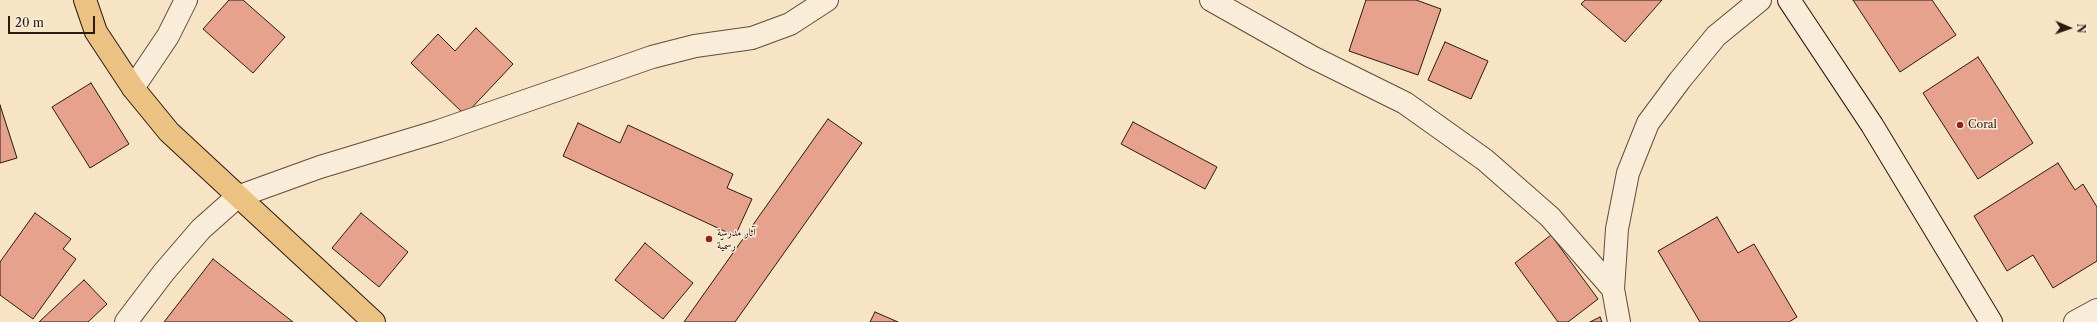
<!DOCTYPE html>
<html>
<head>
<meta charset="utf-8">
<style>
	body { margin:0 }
	#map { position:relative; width:2097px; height:322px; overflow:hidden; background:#f6e4c4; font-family:"Libre Caslon Text",serif }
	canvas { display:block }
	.north { position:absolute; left:2049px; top:8px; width:40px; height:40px; -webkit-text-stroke:3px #f9edd9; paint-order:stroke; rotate:92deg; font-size:11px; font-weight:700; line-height:16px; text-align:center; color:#2d1a0f }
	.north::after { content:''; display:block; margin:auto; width:14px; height:18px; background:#2d1a0f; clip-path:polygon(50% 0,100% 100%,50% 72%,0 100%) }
	.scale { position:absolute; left:8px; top:16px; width:87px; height:18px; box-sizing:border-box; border:2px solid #2d1a0f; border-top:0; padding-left:5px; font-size:12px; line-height:14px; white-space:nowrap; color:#2d1a0f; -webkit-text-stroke:3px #f9edd9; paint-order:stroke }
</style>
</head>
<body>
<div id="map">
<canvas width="2097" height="322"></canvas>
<div class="north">N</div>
<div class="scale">20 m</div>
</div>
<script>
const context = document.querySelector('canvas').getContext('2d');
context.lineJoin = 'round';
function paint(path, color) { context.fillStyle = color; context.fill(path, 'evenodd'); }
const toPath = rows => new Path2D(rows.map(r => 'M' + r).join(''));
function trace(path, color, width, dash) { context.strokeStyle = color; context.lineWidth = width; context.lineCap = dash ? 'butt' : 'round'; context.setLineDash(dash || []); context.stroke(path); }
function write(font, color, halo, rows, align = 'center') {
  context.font = font + ' "Libre Caslon Text",Amiri,serif'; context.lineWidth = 3; context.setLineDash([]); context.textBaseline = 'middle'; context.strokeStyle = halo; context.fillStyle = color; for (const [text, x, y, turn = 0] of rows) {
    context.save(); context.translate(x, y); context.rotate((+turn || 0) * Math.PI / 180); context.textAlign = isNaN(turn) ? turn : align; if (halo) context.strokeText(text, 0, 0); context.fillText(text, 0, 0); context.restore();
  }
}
const building = toPath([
	[229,0,243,0,285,37,253,73,203,29,229,0],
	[1366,0,1416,0,1441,9,1418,75,1349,51,1366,0],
	[1585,0,1662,0,1625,42,1581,4,1585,0],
	[1853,0,1932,0,1956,35,1900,72,1853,0],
	[476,28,513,64,465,115,411,63,438,34,455,51,476,28],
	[1445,42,1488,61,1471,99,1428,80,1445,42],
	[1978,57,2033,143,1978,179,1923,93,1978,57],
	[91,83,129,144,90,168,52,107,91,83],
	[0,105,17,158,0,163,0,105],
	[828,119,862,143,735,322,684,322,828,119],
	[1133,122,1217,167,1205,189,1121,144,1133,122],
	[578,123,620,143,628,125,733,174,727,188,752,199,735,236,563,156,578,123],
	[2058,163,2075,190,2083,184,2097,207,2097,261,2053,288,2033,255,2007,271,1974,216,2058,163],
	[35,213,71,239,63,249,76,259,33,319,0,295,0,262,35,213],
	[361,213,408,252,379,287,332,248,361,213],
	[1717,217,1738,253,1754,244,1797,317,1789,322,1700,322,1658,251,1717,217],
	[1551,235,1598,299,1568,322,1558,322,1515,263,1551,235],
	[645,243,693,283,663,319,615,280,645,243],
	[213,259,293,322,164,322,213,259],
	[84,280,107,304,88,322,39,322,84,280],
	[875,312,898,322,870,322,875,312],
	[1600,317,1602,322,1590,322,1600,317]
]);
const minor = toPath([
	[1211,0,1312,57,1405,103,1485,160,1550,217,1613,289],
	[133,88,168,36,186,0],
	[237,197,320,167,439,131,652,57,695,46,752,38,790,24,827,0],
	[1619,322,1613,289,1617,229,1628,173,1648,123,1680,80,1716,36,1760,0]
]);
const tertiary = toPath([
	[126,322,164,272,201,229,237,197],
	[2075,322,2097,310]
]);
const secondary = toPath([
	[1789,0,1872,125,1991,322]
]);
const primary = toPath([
	[85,0,96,32,133,88,169,132,374,322]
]);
const markers = [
	[1960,125,4,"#8f2418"],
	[709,239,4,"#8f2418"]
];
const poiNames = [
	["Coral",1968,125],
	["آثار مدرسة",717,233],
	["رسميّة",717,246]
];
paint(building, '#e6a28d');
trace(building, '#2d1a0f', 1);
trace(minor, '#5f4c3c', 24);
trace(tertiary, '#5f4c3c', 24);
trace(secondary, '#2d1a0f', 24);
trace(primary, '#2d1a0f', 24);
trace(minor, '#f9edd9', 22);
trace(tertiary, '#f9edd9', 22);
trace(secondary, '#f9edd9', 22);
trace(primary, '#ebc282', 22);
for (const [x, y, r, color] of markers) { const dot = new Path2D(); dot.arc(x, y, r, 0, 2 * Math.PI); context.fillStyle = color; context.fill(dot); trace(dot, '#f9edd9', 1.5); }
write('11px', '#2d1a0f', '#f9edd9', poiNames, 'left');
</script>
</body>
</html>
